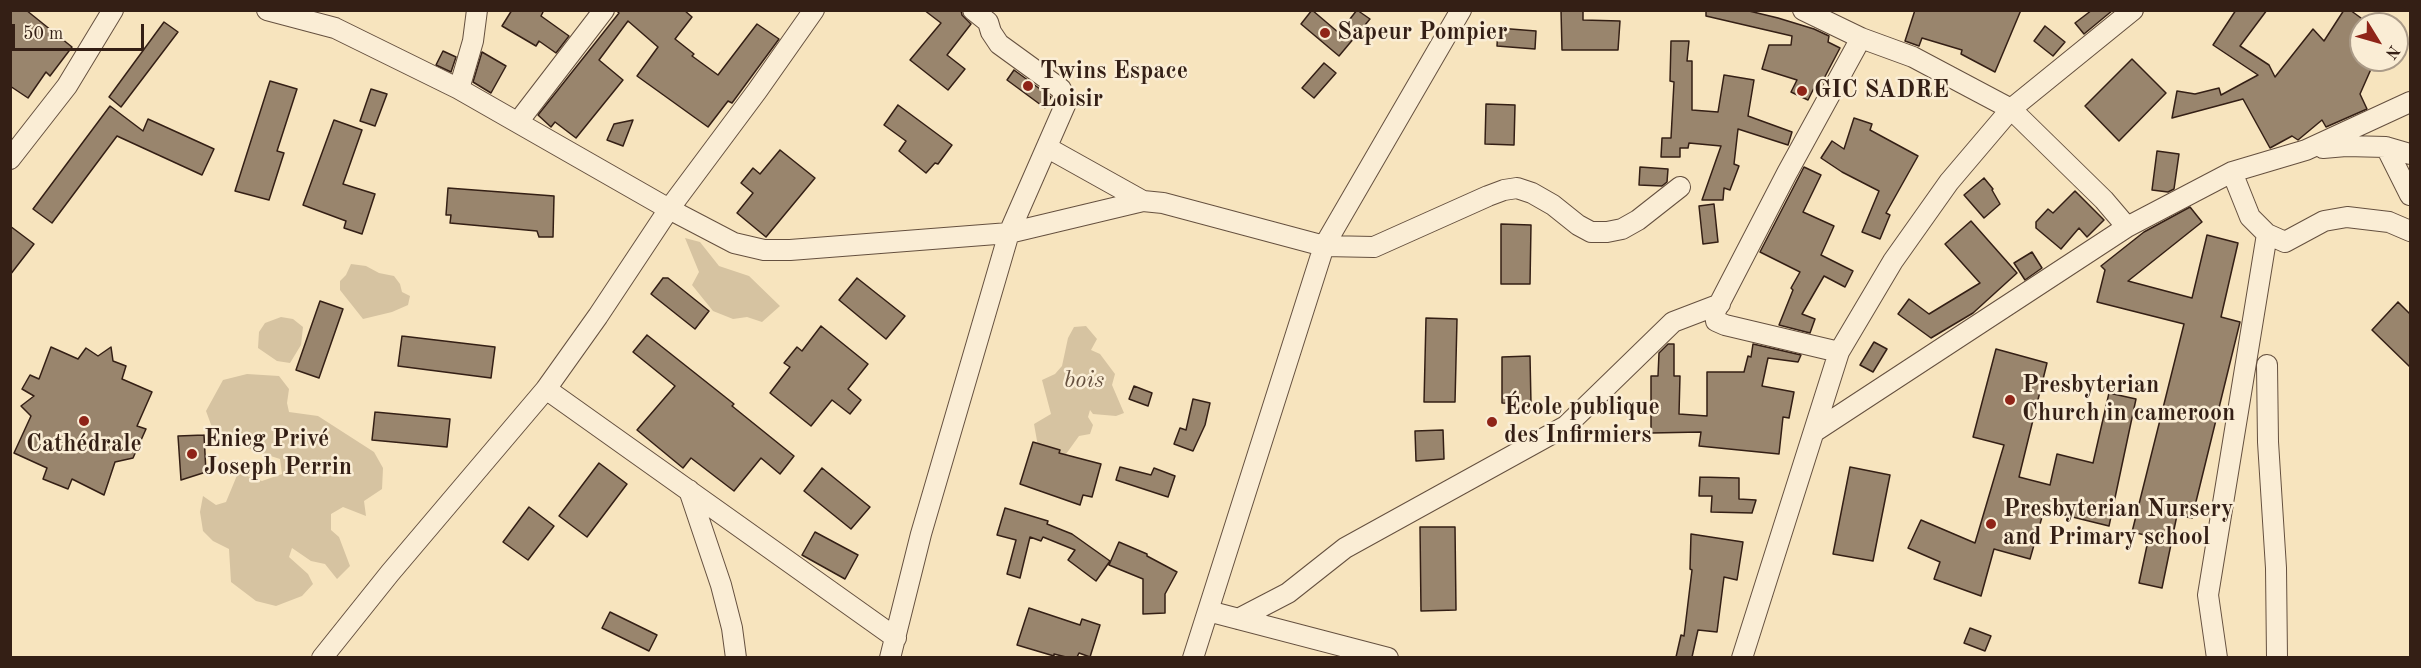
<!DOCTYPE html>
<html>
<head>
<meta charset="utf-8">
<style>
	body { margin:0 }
	#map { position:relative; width:2421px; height:668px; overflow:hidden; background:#f7e4be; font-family:"Old Standard TT",serif }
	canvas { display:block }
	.frame { position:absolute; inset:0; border:12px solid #341f15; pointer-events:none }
	.north { position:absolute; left:2349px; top:12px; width:60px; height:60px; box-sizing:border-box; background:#faedd5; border:2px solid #ab9b88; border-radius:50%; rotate:127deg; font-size:16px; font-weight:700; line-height:24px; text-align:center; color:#341f15 }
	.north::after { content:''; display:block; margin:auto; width:21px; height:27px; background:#8f2418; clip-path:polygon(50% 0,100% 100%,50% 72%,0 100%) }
	.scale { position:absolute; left:12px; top:24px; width:132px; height:27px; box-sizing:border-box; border:3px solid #341f15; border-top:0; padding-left:8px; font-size:18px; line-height:21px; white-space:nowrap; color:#341f15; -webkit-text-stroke:4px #faedd5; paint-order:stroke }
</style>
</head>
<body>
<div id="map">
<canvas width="2421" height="668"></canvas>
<div class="frame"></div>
<div class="north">N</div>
<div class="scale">50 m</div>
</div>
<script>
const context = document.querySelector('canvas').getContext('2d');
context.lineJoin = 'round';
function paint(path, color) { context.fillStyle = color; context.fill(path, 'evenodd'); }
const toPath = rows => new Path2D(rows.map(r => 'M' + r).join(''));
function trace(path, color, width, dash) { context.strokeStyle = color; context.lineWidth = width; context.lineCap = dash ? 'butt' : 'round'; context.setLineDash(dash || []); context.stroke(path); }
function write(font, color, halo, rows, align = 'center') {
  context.font = font + ' "Old Standard TT",serif'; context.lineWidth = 5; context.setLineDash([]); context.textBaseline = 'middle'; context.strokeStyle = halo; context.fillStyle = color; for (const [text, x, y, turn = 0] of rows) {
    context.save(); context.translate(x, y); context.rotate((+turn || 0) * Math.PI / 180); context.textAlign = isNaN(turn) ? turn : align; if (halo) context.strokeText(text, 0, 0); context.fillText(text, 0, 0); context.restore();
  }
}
const green = toPath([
	[685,238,700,242,719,266,749,276,780,306,762,322,747,317,733,319,713,311,692,285,699,272],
	[351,264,366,266,379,273,394,276,400,284,402,292,410,296,408,305,392,312,363,319,340,290,340,281,346,275],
	[281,317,293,319,303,327,301,345,290,363,277,361,258,348,259,332,265,323],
	[1086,326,1097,339,1091,350,1100,354,1115,374,1112,385,1124,413,1116,416,1093,414,1090,410,1088,417,1093,425,1090,434,1079,436,1061,461,1039,452,1034,424,1051,414,1042,380,1055,374,1062,366,1068,338,1074,327],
	[247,374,279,376,289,389,287,403,289,412,318,416,374,452,383,468,382,489,364,501,366,516,343,507,331,514,331,530,339,537,350,566,337,579,325,564,311,561,292,548,289,557,308,574,313,584,302,596,276,606,256,601,231,582,229,549,213,541,203,531,200,512,203,496,216,505,226,502,238,473,262,481,282,474,280,459,252,450,213,430,206,411,223,380]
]);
const building = toPath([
	[10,10,26,10,72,47,50,76,46,72,28,98,10,86,10,10],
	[512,10,544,10,541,16,569,36,556,53,539,41,536,46,502,26,512,10],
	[616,10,684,10,692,17,675,39,694,54,692,56,718,75,757,24,779,39,732,103,728,101,708,127,637,76,658,47,628,21,599,60,623,80,576,138,555,122,551,127,538,115,619,13,616,10],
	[924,10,961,10,962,15,971,24,947,55,965,69,948,90,910,60,941,23,924,10],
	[1312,10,1339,33,1357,10,1370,19,1339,56,1301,24,1312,10],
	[1561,10,1583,10,1583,20,1620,21,1618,50,1562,50,1561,10],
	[1706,10,1745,10,1778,18,1814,29,1829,36,1828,42,1840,48,1819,88,1815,86,1808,100,1791,92,1797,80,1762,69,1769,45,1791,45,1792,36,1706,16,1706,10],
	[1915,10,2021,10,1995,72,1961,54,1962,50,1922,38,1919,46,1905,41,1915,10],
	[2092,10,2113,10,2084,34,2075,23,2092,10],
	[2236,10,2267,10,2240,46,2269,65,2275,77,2313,29,2324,41,2344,10,2350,10,2361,18,2361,60,2375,60,2360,94,2367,109,2326,127,2322,120,2298,140,2292,136,2270,148,2243,99,2172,118,2177,91,2195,94,2219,88,2221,95,2258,75,2213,45,2236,10],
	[164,22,178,32,121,107,109,97,164,22],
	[2045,26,2065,42,2053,56,2034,41,2045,26],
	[1498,28,1536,31,1535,49,1497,46,1498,28],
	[1671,41,1689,41,1687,61,1692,61,1692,110,1718,112,1724,75,1754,80,1748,116,1792,132,1788,145,1738,129,1734,164,1739,166,1730,190,1724,188,1723,200,1702,200,1721,146,1689,143,1688,148,1680,148,1680,157,1661,157,1662,138,1671,138,1674,82,1670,81,1671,41],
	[443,51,456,57,451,72,436,65,443,51],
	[482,52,506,66,491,93,473,82,482,52],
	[2132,59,2166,93,2119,141,2085,106,2132,59],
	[1324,63,1336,73,1314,98,1302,88,1324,63],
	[1014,70,1051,97,1045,108,1007,80,1014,70],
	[270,81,297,89,277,151,284,153,269,200,235,191,270,81],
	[371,89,387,94,375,126,360,121,371,89],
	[1486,104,1515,105,1514,145,1485,144,1486,104],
	[898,105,952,145,938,164,935,163,926,173,899,151,906,141,884,125,898,105],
	[110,106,143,131,148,119,214,149,202,175,117,136,52,223,33,209,110,106],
	[1854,118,1872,124,1870,130,1918,156,1886,213,1890,215,1880,239,1862,232,1879,191,1842,172,1821,158,1832,141,1844,149,1854,118],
	[334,120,362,130,343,184,375,194,362,234,344,228,346,221,303,205,334,120],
	[633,120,623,146,607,140,614,124,633,120],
	[780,150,815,178,766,237,737,213,753,193,741,183,753,168,760,174,780,150],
	[2157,151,2179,154,2174,189,2168,192,2152,190,2157,151],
	[1640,167,1668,169,1667,182,1662,186,1639,185,1640,167],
	[1804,167,1821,175,1803,212,1834,226,1821,255,1853,271,1845,287,1824,276,1802,314,1815,319,1810,333,1779,325,1793,290,1791,288,1800,272,1760,252,1804,167],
	[1984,178,1993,189,1992,190,2000,204,1984,218,1964,195,1984,178],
	[448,188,554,196,553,237,539,237,537,231,450,223,451,215,446,215,448,188],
	[2075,191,2104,220,2087,237,2079,228,2061,249,2036,228,2036,222,2048,209,2053,213,2075,191],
	[1714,204,1718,242,1703,244,1699,206,1714,204],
	[2190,207,2202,222,2128,281,2192,298,2207,235,2238,243,2221,317,2240,322,2192,518,2177,515,2162,588,2139,583,2149,536,2132,532,2184,324,2097,302,2105,270,2101,266,2144,232,2190,207],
	[1971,221,2017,273,1973,313,1931,338,1898,314,1909,299,1929,314,1980,283,1945,244,1971,221],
	[1501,224,1531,225,1530,284,1501,284,1501,224],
	[10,226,34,244,10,275,10,226],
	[2032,252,2042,268,2025,280,2014,263,2032,252],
	[663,278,668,278,709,311,695,329,651,294,663,278],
	[857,278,905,316,886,339,839,300,857,278],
	[320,301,343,309,319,378,296,370,320,301],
	[2398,302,2410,314,2410,367,2372,330,2398,302],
	[1426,318,1457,319,1455,402,1424,402,1426,318],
	[821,326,868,364,848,389,861,400,850,414,832,400,811,426,770,393,790,367,784,363,797,347,802,351,821,326],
	[647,335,734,404,732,406,794,456,780,474,761,458,734,491,691,458,683,468,637,430,675,386,633,352,647,335],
	[402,336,495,347,491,378,398,366,402,336],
	[1874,342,1887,349,1873,372,1860,365,1874,342],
	[1668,344,1674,344,1674,376,1680,376,1679,414,1707,416,1707,372,1744,372,1748,356,1751,357,1753,344,1801,355,1798,362,1768,358,1762,386,1794,392,1789,418,1783,417,1779,454,1699,446,1701,432,1651,433,1651,376,1658,376,1659,353,1668,344],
	[51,347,78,359,86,348,98,356,111,347,113,361,126,366,122,379,152,392,137,426,146,429,133,458,115,462,104,495,72,479,68,489,43,479,47,468,14,453,31,416,21,406,34,396,22,389,30,375,39,379,51,347],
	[1996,349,2047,363,2019,477,2050,485,2057,454,2093,463,2109,393,2136,399,2109,526,2044,510,2030,559,1994,549,1981,596,1934,579,1940,562,1908,548,1921,520,1975,543,2004,445,1973,437,1996,349],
	[1530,356,1531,404,1502,403,1502,357,1530,356],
	[1134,386,1152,393,1148,406,1129,399,1134,386],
	[1193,399,1210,403,1205,425,1193,451,1174,444,1180,428,1186,430,1193,399],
	[375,412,450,419,447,447,372,440,375,412],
	[1443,430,1444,459,1416,461,1415,431,1443,430],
	[204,435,206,472,181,480,178,436,204,435],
	[1033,442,1060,450,1059,453,1101,464,1092,497,1083,495,1080,505,1020,484,1033,442],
	[599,463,627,484,587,537,559,516,599,463],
	[1120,467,1151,475,1154,468,1175,476,1168,497,1116,480,1120,467],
	[1850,467,1890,475,1873,561,1833,554,1850,467],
	[822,468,870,507,851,529,804,491,822,468],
	[1700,477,1739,478,1739,499,1756,500,1752,513,1711,512,1712,496,1699,496,1700,477],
	[529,507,554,526,528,560,503,542,529,507],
	[1005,508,1048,521,1047,524,1072,534,1110,561,1096,581,1068,560,1075,550,1043,537,1041,541,1030,537,1020,578,1007,574,1016,540,997,535,1005,508],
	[1420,527,1455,527,1456,610,1421,611,1420,527],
	[815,532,858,555,845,579,802,555,815,532],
	[1691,534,1743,542,1737,580,1724,577,1717,632,1698,630,1692,657,1676,657,1681,635,1684,636,1692,570,1690,569,1691,534],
	[1119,542,1147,554,1147,556,1177,572,1165,594,1165,613,1143,614,1143,579,1109,565,1119,542],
	[1029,608,1080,625,1082,619,1100,625,1090,657,1079,653,1077,657,1066,657,1054,654,1054,656,1017,645,1029,608],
	[610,612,657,635,649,651,602,628,610,612],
	[1970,628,1991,636,1985,651,1964,643,1970,628]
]);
const minor = toPath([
	[267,10,335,28,459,89,669,209,734,243,764,250,790,250,1009,233,1143,201,1163,203,1324,246,1374,247,1488,196,1504,190,1517,188,1532,193,1553,205,1578,225,1591,232,1607,232,1622,229,1638,220,1680,187],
	[1803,10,1861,38,1913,57,2011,109,2104,200,2127,227],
	[459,89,473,41,477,10],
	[518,122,604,10],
	[2386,147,2410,195],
	[1048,148,1143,201],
	[2323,148,2346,146,2386,147,2410,154],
	[10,159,67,86,113,10],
	[2232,172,2250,217,2267,234,2285,242,2324,221,2347,217,2389,222,2410,231],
	[1839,352,1725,325,1716,321,1715,312,1787,173,1861,38],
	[2267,365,2268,442,2276,568,2277,658],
	[546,389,896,638],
	[1814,432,2127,227,2232,172,2306,150,2410,102],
	[689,490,721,585,732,628,736,658],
	[1208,611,1388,658],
	[1238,619,1288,593,1345,548,1566,426,1673,322,1720,304],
	[322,658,390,573,546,389,598,316,669,209,757,91,814,10],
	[890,658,921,534,1009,233,1066,103,1061,89,999,44,991,32,988,22,973,10],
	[1193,658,1324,246,1461,10],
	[1742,658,1839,352,1893,261,1949,182,2011,109,2133,10],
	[2217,658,2208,595,2267,234]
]);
const markers = [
	[1325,33,6,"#8f2418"],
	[1028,86,6,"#8f2418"],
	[1802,91,6,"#8f2418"],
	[2010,400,6,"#8f2418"],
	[84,421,6,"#8f2418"],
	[1492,422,6,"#8f2418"],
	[192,454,6,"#8f2418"],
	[1991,524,6,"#8f2418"]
];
const poiNames = [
	["Sapeur Pompier",1337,33],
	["Twins Espace",1040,72],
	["Loisir",1040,100],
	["GIC SADRE",1814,91],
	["Presbyterian",2022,386],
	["Church in cameroon",2022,414],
	["École publique",1504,408],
	["des Infirmiers",1504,436],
	["Enieg Privé",204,440],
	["Joseph Perrin",204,468],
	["Cathédrale",84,445,"center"],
	["Presbyterian Nursery",2003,510],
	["and Primary school",2003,538]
];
const parkNames = [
	["bois",1084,381]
];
paint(green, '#d6c3a1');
paint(building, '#99856d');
trace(building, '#341f15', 1.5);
trace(minor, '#65503f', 22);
trace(minor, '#faedd5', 20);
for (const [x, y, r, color] of markers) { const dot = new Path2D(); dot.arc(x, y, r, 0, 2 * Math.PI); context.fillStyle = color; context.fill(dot); trace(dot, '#faedd5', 2); }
write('bold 24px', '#341f15', '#faedd5', poiNames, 'left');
write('italic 24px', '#65503f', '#faedd5', parkNames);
</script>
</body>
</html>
